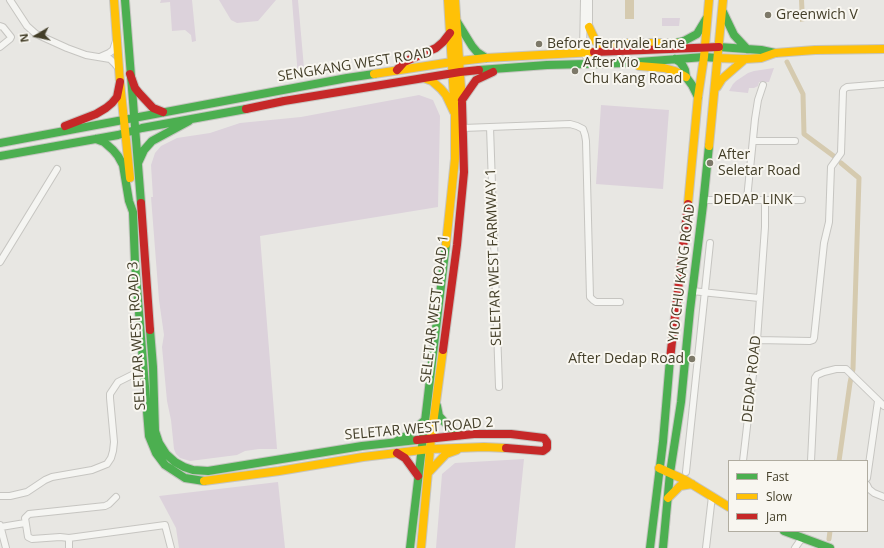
<!DOCTYPE html>
<html>
<head>
<meta charset="utf-8">
<style>
	body { margin:0 }
	#map { position:relative; width:884px; height:548px; overflow:hidden; background:#e8e7e3; font-family:"Open Sans",sans-serif }
	canvas { display:block }
	.legend { position:absolute; left:728px; top:460px; width:140px; height:72px; box-sizing:border-box; background:#f8f6f0; border:1px solid #b0aca0; margin:0; padding:5px 7px; list-style:none; font-size:12px; color:#433e28 }
	.legend li { display:flex; align-items:center; gap:8px; height:20px }
	.legend b { width:20px; border:1px solid #b0aca0 }
	.north { position:absolute; left:16px; top:16px; width:40px; height:40px; -webkit-text-stroke:3px #f8f6f0; paint-order:stroke; rotate:261deg; font-size:11px; font-weight:700; line-height:16px; text-align:center; color:#433e28 }
	.north::after { content:''; display:block; margin:auto; width:14px; height:18px; background:#433e28; clip-path:polygon(50% 0,100% 100%,50% 72%,0 100%) }
</style>
</head>
<body>
<div id="map">
<canvas width="884" height="548"></canvas>
<ul class="legend">
<li><b style="height:5px;background:#4caf50"></b>Fast</li>
<li><b style="height:5px;background:#ffc107"></b>Slow</li>
<li><b style="height:5px;background:#c62828"></b>Jam</li>
</ul>
<div class="north">N</div>
</div>
<script>
const context = document.querySelector('canvas').getContext('2d');
context.lineJoin = 'round';
function paint(path, color) { context.fillStyle = color; context.fill(path, 'evenodd'); }
const toPath = rows => new Path2D(rows.map(r => 'M' + r).join(''));
function trace(path, color, width, dash) { context.strokeStyle = color; context.lineWidth = width; context.lineCap = dash ? 'butt' : 'round'; context.setLineDash(dash || []); context.stroke(path); }
function write(font, color, halo, rows, align = 'center') {
  context.font = font + ' "Open Sans",sans-serif'; context.lineWidth = 4; context.setLineDash([]); context.textBaseline = 'middle'; context.strokeStyle = halo; context.fillStyle = color; for (const [text, x, y, turn = 0] of rows) {
    context.save(); context.translate(x, y); context.rotate((+turn || 0) * Math.PI / 180); context.textAlign = isNaN(turn) ? turn : align; if (halo) context.strokeText(text, 0, 0); context.fillText(text, 0, 0); context.restore();
  }
}
const green = toPath([
	[161,0,192,0,196,41,192,42,191,35,185,30,172,31,170,2,160,3],
	[219,0,276,0,258,21,237,23,231,20],
	[292,0,298,0,304,68,305,68,306,75,298,77],
	[662,18,680,18,679,26,662,26],
	[774,68,769,82,759,82,758,86,754,88,749,88,748,93,729,91,733,84,736,81,748,73,754,71],
	[419,95,433,100,440,116,438,207,260,236,277,449,259,449,245,451,237,455,190,461,180,458,176,454,174,449,171,420,167,401,162,347,164,335,159,300,151,197,153,197,151,165,155,153,161,146,177,138,210,133,240,123,301,117],
	[601,105,669,110,663,189,596,184],
	[524,459,515,548,436,548,442,474,455,463],
	[278,482,285,548,179,548,176,528,159,496]
]);
const water = toPath([
	[625,0,634,0,634,19,625,19],
	[799,0,804,0,805,21,800,22]
]);
const canal = toPath([
	[787,62,803,94,804,134,835,157],
	[839,461,850,383,853,369,859,178,841,163],
	[829,539,830,531]
]);
const street = toPath([
	[10,0,27,26,36,34,67,48,86,55,110,59,115,64,119,69],
	[584,0,583,52,587,58,595,62],
	[0,26,3,27,11,37,10,39,0,47],
	[589,27,589,0],
	[100,57,109,53,113,50,116,41],
	[490,127,499,387],
	[463,128,570,124,577,126,583,129,585,135,586,141,590,297,593,300,596,302,620,302],
	[753,141,795,141],
	[747,199,755,119,758,100,763,85],
	[703,200,802,200],
	[0,262,57,169],
	[692,291,759,298],
	[757,340,810,341,813,340,814,338,824,243,829,222,831,167,841,153,843,91,844,89,847,87,884,84],
	[743,461,757,340,765,227,765,200],
	[811,461,815,378,817,375,824,372,836,369,846,369,884,406],
	[686,472,710,243],
	[867,478,878,401],
	[867,485,869,489,874,493,884,497],
	[0,496,10,496,27,492,45,480,52,477,92,470,107,464,111,458,113,451,114,442,110,398,110,394,118,382,134,374,143,365],
	[116,497,109,504,105,506,29,514,25,518,28,537,32,539,60,537,69,538,165,525,171,548],
	[0,525,6,548],
	[1,527,25,523],
	[69,538,69,548],
	[706,548,712,496],
	[795,548,802,538]
]);
const fast = toPath([
	[125,0,141,203],
	[723,12,734,35,747,49],
	[456,20,472,46,477,52,486,58],
	[670,46,676,43,684,41,697,34,706,19],
	[719,47,761,50,775,53],
	[675,59,680,62,683,66,685,70,686,77,692,85,698,97],
	[479,70,547,65,626,63,704,57,718,58],
	[96,139,104,142,113,150,118,156,123,165,129,201,133,212,135,263,149,436,156,453,165,465,185,478,204,481],
	[0,143,347,78,374,74],
	[0,156,118,135,142,128,246,109],
	[138,163,144,150,152,141,189,121],
	[150,330,153,367,155,431,159,443,166,454,175,462,184,467,193,470,208,471,362,446,417,440],
	[437,406,439,416,448,426,460,435],
	[397,441,408,435,424,421],
	[784,531,830,548],
	[410,548,446,244],
	[650,548,663,442,670,359],
	[663,548,670,473,681,402,690,310,703,205,709,146]
]);
const slow = toPath([
	[114,0,120,82,130,178],
	[455,0,462,103],
	[589,27,596,42,601,45,625,43,676,43],
	[718,58,745,59,761,58,775,53,815,50,884,49],
	[639,66,664,68,675,71,686,77],
	[374,74,452,62,486,58,594,52],
	[424,78,432,81,441,89,446,95,454,112],
	[717,87,722,79,745,59],
	[709,146,723,0],
	[688,204,698,97,704,57,709,0],
	[446,244,455,159,455,115,448,0],
	[659,468,685,480,729,507],
	[428,473,446,454,457,450],
	[204,481,279,471,363,457,430,449,484,447,506,448],
	[668,498,680,486,692,484],
	[421,548,431,439,443,350]
]);
const jam = toPath([
	[594,52,719,47],
	[397,70,404,62,436,48,443,42,450,33],
	[130,74,135,88,139,93,153,108,163,112],
	[462,100,476,80,493,72],
	[246,109,284,101,460,72,479,70],
	[65,126,96,114,106,108,112,103,117,97,120,82],
	[141,203,150,330],
	[443,350,457,245,464,172,462,103],
	[670,359,688,204],
	[417,440,474,434,511,434,544,438,547,442,547,448,543,451,506,448],
	[397,453,405,458,418,476]
]);
const markers = [
	[768,15,4,"#7d7969"],
	[539,44,4,"#7d7969"],
	[575,71,4,"#7d7969"],
	[710,163,4,"#7d7969"],
	[692,359,4,"#7d7969"]
];
const poiNames = [
	["Greenwich V",776,15],
	["Before Fernvale Lane",547,44],
	["After Yio",583,63],
	["Chu Kang Road",583,79],
	["After",718,155],
	["Seletar Road",718,171],
	["After Dedap Road",684,359,"right"]
];
const streetNames = [
	["SENGKANG WEST ROAD",355,65,-9],
	["DEDAP LINK",753,200],
	["SELETAR WEST FARMWAY 1",494,257,-92],
	["YIO CHU KANG ROAD",682,273,-83],
	["SELETAR WEST ROAD 1",435,309,-83],
	["SELETAR WEST ROAD 3",137,336,-93],
	["DEDAP ROAD",752,379,-84],
	["SELETAR WEST ROAD 2",419,429,-5]
];
paint(green, '#dcd2db');
paint(water, '#d5caaf');
trace(canal, '#d5caaf', 5);
trace(street, '#c6c5c1', 8);
trace(fast, '#c6c5c1', 10);
trace(slow, '#c6c5c1', 10);
trace(jam, '#c6c5c1', 10);
trace(street, '#f5f5f2', 6);
trace(fast, '#4caf50', 8);
trace(slow, '#ffc107', 8);
trace(jam, '#c62828', 8);
for (const [x, y, r, color] of markers) { const dot = new Path2D(); dot.arc(x, y, r, 0, 2 * Math.PI); context.fillStyle = color; context.fill(dot); trace(dot, '#f8f6f0', 1.5); }
write('14px', '#433e28', '#f8f6f0', poiNames, 'left');
write('14px', '#433e28', '#f8f6f0', streetNames);
</script>
</body>
</html>
